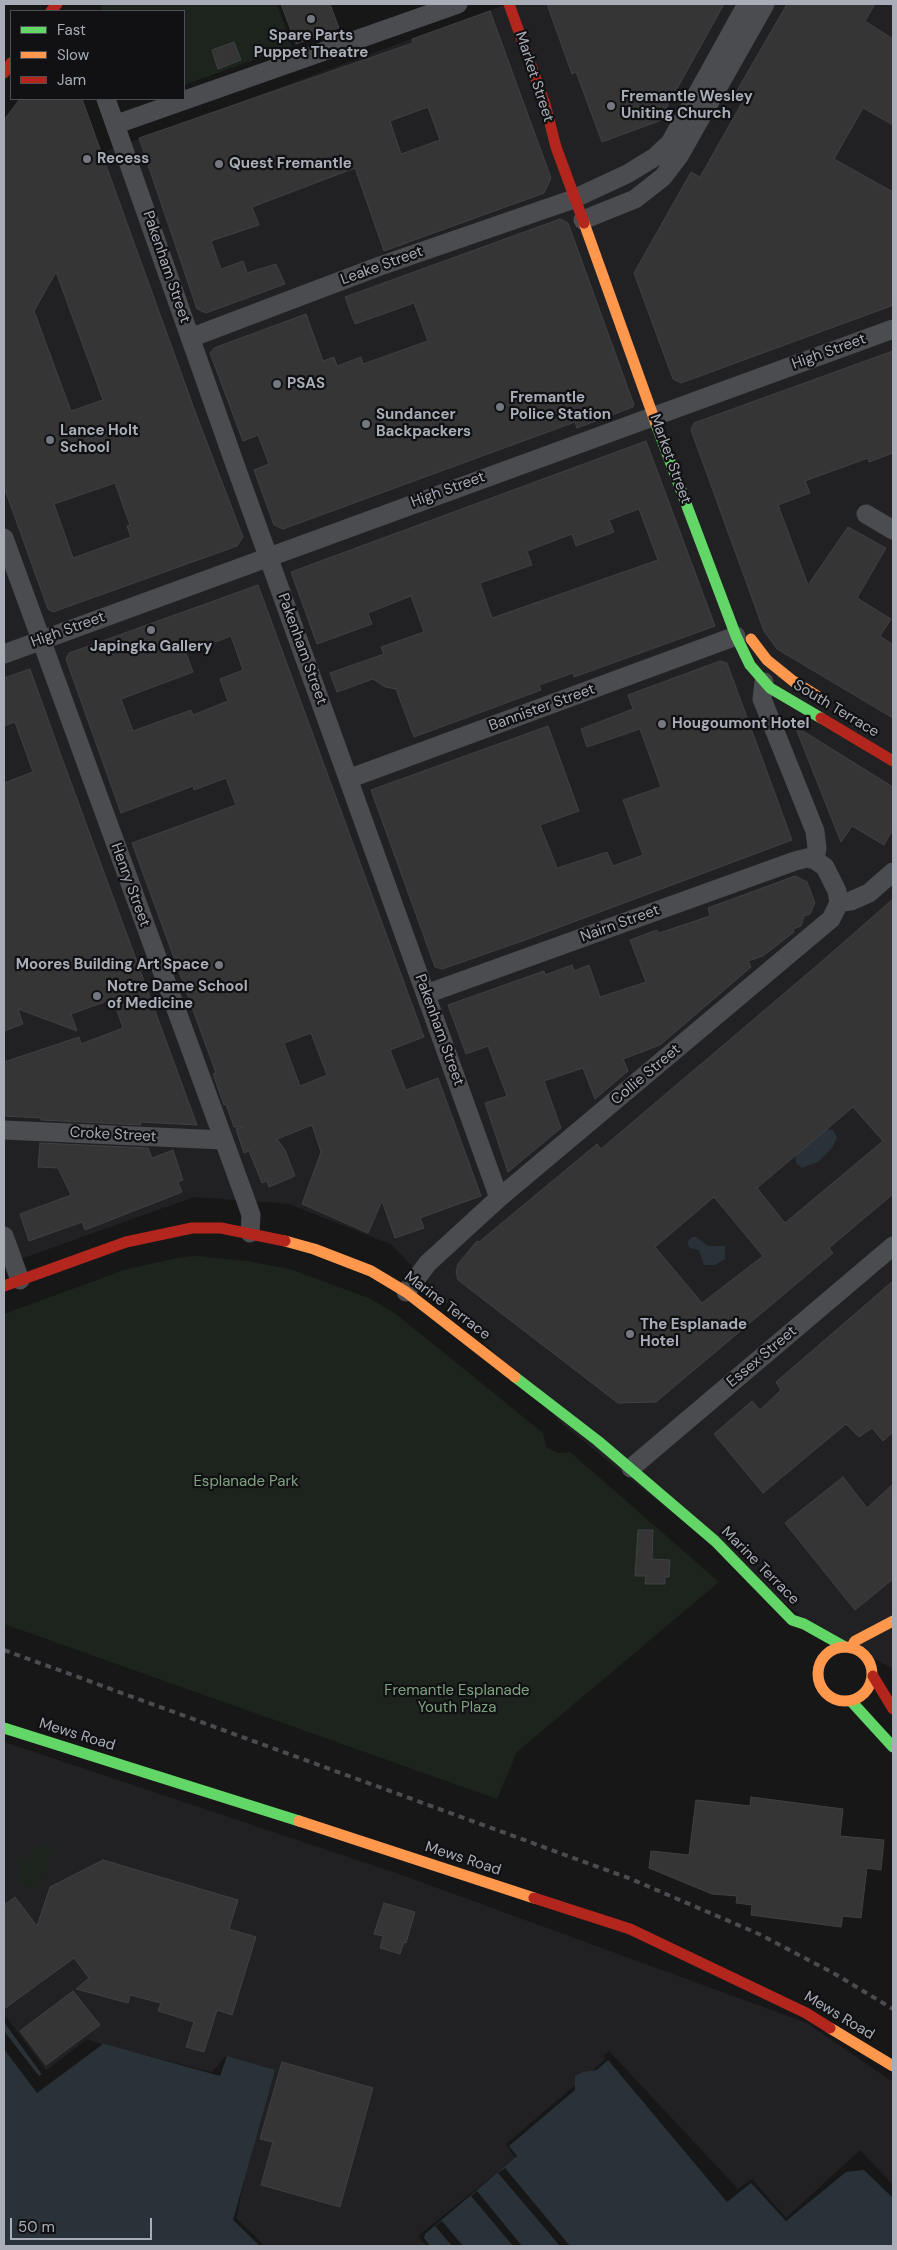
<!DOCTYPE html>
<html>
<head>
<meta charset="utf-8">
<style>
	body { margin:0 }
	#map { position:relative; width:897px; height:2250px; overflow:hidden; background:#171717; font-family:"DM Sans",sans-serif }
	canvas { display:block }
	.frame { position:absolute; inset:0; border:5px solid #a8adb8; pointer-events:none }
	.legend { position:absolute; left:10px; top:10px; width:175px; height:90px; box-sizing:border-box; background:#111113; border:1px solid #4d4f55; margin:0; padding:6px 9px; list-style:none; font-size:15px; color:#a8adb8 }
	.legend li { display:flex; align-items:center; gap:10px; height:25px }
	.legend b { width:25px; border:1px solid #4d4f55 }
	.scale { position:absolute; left:10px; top:2218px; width:142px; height:22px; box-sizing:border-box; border:2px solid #a8adb8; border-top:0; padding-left:6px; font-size:15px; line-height:18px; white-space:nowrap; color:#a8adb8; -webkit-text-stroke:4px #111113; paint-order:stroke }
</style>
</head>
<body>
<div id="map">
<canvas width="897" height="2250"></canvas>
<div class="frame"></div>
<ul class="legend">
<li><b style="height:6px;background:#63d668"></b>Fast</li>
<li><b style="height:6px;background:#ff974d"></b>Slow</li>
<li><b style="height:6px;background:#b3261e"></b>Jam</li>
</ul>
<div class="scale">50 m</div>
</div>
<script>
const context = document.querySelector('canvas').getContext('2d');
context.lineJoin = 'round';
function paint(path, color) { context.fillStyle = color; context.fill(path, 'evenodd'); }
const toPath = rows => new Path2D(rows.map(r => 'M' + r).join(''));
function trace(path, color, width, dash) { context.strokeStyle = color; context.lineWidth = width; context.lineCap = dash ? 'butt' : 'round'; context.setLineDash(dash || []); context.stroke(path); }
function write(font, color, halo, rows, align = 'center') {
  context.font = font + ' "DM Sans",sans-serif'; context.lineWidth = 4.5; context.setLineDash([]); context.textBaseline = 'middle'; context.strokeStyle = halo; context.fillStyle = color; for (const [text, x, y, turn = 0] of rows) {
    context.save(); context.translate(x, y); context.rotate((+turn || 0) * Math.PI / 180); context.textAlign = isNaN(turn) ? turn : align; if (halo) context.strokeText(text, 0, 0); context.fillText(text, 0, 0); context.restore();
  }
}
const built = toPath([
	[507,4,893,4,893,1669,808,1622,561,1423,392,1245,289,1204,194,1197,4,1265,4,119,19,99,81,99,101,153],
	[4,1742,402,1875,807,2023,893,2082,893,2185,860,2150,786,2218,752,2179,738,2189,609,2051,603,2056,606,2059,506,2144,515,2158,418,2236,426,2246,265,2246,236,2218,269,2070,226,2056,212,2072,89,2041,49,2074,4,2014]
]);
const green = toPath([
	[102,4,277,4,292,46,184,85,184,11,101,11],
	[195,1256,248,1261,293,1270,371,1299,396,1314,543,1433,546,1447,558,1453,570,1452,719,1582,517,1752,497,1799,4,1624,4,1314,124,1270,177,1258],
	[43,1843,52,1845,38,1889,20,1884,15,1879,20,1872,16,1866]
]);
const water = toPath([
	[823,1129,833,1130,837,1138,832,1148,818,1162,802,1168,796,1163,796,1151],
	[692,1237,696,1237,708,1246,725,1246,725,1259,715,1265,704,1265,699,1250,690,1248,688,1245,688,1241],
	[4,2022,43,2076,87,2039,220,2076,227,2056,275,2070,233,2220,260,2246,4,2246],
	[608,2060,727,2202,751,2183,786,2221,846,2172,864,2170,893,2198,893,2246,430,2246,424,2238,425,2234,517,2156,509,2146,575,2090,575,2076,583,2072,597,2070]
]);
const pier = toPath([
	[4,2031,39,2076,87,2039,103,2044,37,2093,4,2049],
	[505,2168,570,2246,560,2246,498,2173],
	[477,2191,522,2246,513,2246,471,2196],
	[442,2221,463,2246,452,2246,435,2226]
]);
const building = toPath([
	[281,4,330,4,339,28,296,44,281,4],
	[547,4,724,4,659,121,602,142,576,72,572,74,547,4],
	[787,4,875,4,865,21,893,39,893,125,863,108,834,159,893,192,893,301,891,306,681,383,673,379,634,273,691,172,700,177,743,101,734,96,787,4],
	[490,11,551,178,544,193,384,251,355,168,252,207,259,225,211,241,221,269,243,261,247,273,276,264,285,284,206,313,197,309,139,138,381,54,413,43,412,39,490,11],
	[428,107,440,140,401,154,390,121,428,107],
	[234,42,241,60,218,69,212,50,234,42],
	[20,99,82,99,196,414,243,537,237,546,53,612,48,609,4,487,4,120,20,99],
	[56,272,103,400,71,411,34,311,56,272],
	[115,483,130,525,127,526,131,537,73,558,54,504,115,483],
	[560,219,568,223,634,405,633,407,577,428,575,422,283,529,274,525,254,470,269,464,258,435,243,441,210,353,214,348,306,314,323,361,334,357,337,366,361,357,363,364,428,341,414,303,355,324,345,297,560,219],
	[893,351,893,453,869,462,868,458,805,481,810,493,778,505,808,585,848,527,886,548,857,598,891,619,880,636,893,645,893,718,777,649,764,631,691,430,694,423,893,351],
	[646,441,715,626,574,677,573,673,539,685,541,690,414,737,396,689,385,687,373,679,337,692,330,673,384,654,381,647,424,632,411,596,368,613,372,624,317,644,291,572,646,441],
	[639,509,658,560,492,618,480,583,532,565,527,551,572,534,576,546,614,532,609,520,639,509],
	[258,585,424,1037,390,1050,406,1090,438,1078,481,1196,420,1218,424,1228,395,1238,382,1201,368,1233,302,1204,321,1152,312,1125,277,1139,285,1150,295,1176,269,1187,267,1181,262,1183,249,1151,244,1153,236,1129,243,1127,234,1127,226,1104,224,1105,213,1074,216,1073,132,843,236,805,226,778,194,790,193,786,121,813,66,659,69,653,258,585],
	[231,636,243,670,220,679,228,701,193,715,191,710,133,731,121,699,193,672,186,653,231,636],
	[311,1033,327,1075,300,1086,284,1043,311,1033],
	[720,661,727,663,792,840,528,939,442,969,435,967,371,790,548,726,579,811,540,825,557,868,607,852,613,866,643,855,623,800,661,787,640,729,587,747,581,729,633,709,628,695,720,661],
	[30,669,63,761,197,1125,140,1122,141,1125,41,1120,41,1118,4,1116,4,1062,79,1037,81,1044,123,1028,113,999,71,1014,77,1031,18,1009,23,1024,4,1031,4,783,33,772,15,722,4,726,4,678,30,669],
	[795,726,893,787,893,829,884,845,852,826,841,842,795,726],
	[795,876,807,882,815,903,810,914,804,916,801,926,793,929,794,932,763,956,748,961,751,967,660,1045,623,1059,628,1071,595,1099,583,1068,544,1081,561,1128,508,1172,485,1103,507,1096,488,1046,466,1054,448,1005,544,971,545,975,572,965,574,971,589,965,600,997,646,982,630,940,657,930,659,933,710,916,708,908,795,876],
	[893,899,893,1194,829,1248,833,1253,656,1402,618,1403,458,1280,456,1272,458,1264,477,1241,479,1242,597,1144,601,1149,820,963,893,899],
	[853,1107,883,1141,785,1223,757,1188,853,1107],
	[714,1197,763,1256,702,1303,655,1247,714,1197],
	[40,1143,148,1148,152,1158,173,1150,183,1180,178,1182,182,1192,85,1230,82,1222,29,1241,20,1214,71,1195,58,1168,38,1167,40,1143],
	[893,1281,893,1432,883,1441,872,1428,859,1437,846,1424,763,1493,714,1434,752,1401,760,1410,781,1390,776,1382,893,1281],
	[843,1477,867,1508,893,1484,893,1579,855,1610,785,1523,843,1477],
	[638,1530,653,1530,652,1559,670,1560,669,1577,665,1577,665,1584,645,1584,646,1576,635,1576,638,1530],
	[751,1797,843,1809,840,1836,884,1840,881,1870,867,1868,861,1918,843,1916,841,1927,751,1915,752,1905,736,1903,737,1896,712,1894,649,1868,651,1851,689,1855,696,1800,750,1806,751,1797],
	[103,1860,238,1900,229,1929,256,1937,232,2015,217,2010,204,2052,186,2047,194,2022,158,2011,161,2003,130,1995,128,2003,76,1989,89,1978,74,1958,4,2009,4,1905,15,1897,37,1926,50,1887,103,1860],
	[384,1903,415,1912,406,1943,404,1942,400,1954,380,1948,383,1936,374,1934,384,1903],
	[73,1991,100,2025,46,2065,20,2031,73,1991],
	[282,2062,373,2088,340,2207,261,2185,273,2142,260,2139,282,2062]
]);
const street = toPath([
	[106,99,233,459,499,1198],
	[117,124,458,4],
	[583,220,635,199,663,177,679,156,765,4],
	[190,338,380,266,571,200,627,174,655,157,670,143,747,4],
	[866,514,893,530],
	[4,538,245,1198,251,1215,250,1233],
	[4,654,893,329],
	[764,682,762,699,815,831,817,848,815,860],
	[348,779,736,636],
	[839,903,851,901,869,893,893,872],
	[4,1130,223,1140],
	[4,1236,20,1280],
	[406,1292,428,1263,499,1198,831,919,839,903,837,891,825,867,815,860,807,858,795,861,426,994],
	[631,1468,893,1246]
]);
const fast = toPath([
	[656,424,736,636,750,665,770,688,821,718],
	[515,1377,598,1441,715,1541,792,1620,804,1624,845,1647],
	[851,1701,893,1747],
	[4,1728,299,1821]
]);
const slow = toPath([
	[584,223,656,424],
	[751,639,767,660,793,681,817,696],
	[285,1241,314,1249,371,1271,406,1292,515,1377],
	'818 1674a27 27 0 1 1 54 0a27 27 0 1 1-54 0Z',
	[851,1648,855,1641,893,1621],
	[299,1821,534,1898],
	[830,2028,893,2066]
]);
const jam = toPath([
	[509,4,545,104,556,147,584,223],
	[51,11,57,4],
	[4,73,11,63],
	[821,718,893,761],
	[4,1286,126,1242,192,1228,221,1228,285,1241],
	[873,1676,893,1709],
	[534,1898,630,1929,806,2013,830,2028]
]);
const rail = toPath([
	[4,1650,631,1879,759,1934,835,1974,893,2009]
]);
const markers = [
	[311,19,5,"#757880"],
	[611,106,5,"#757880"],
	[87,159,5,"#757880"],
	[219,164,5,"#757880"],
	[277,384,5,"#757880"],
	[500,407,5,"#757880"],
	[366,424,5,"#757880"],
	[50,440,5,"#757880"],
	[151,630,5,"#757880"],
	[662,724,5,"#757880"],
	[219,965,5,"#757880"],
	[97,996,5,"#757880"],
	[630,1334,5,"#757880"]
];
const poiNames = [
	["Spare Parts",311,36,"center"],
	["Puppet Theatre",311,53,"center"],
	["Fremantle Wesley",621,97],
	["Uniting Church",621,114],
	["Recess",97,159],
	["Quest Fremantle",229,164],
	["PSAS",287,384],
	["Fremantle",510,398],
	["Police Station",510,415],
	["Sundancer",376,415],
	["Backpackers",376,432],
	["Lance Holt",60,431],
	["School",60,448],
	["Japingka Gallery",151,647,"center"],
	["Hougoumont Hotel",672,724],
	["Moores Building Art Space",209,965,"right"],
	["Notre Dame School",107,987],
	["of Medicine",107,1004],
	["The Esplanade",640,1325],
	["Hotel",640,1342]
];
const streetNames = [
	["Market Street",534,77,72],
	["Leake Street",382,266,-20],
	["Pakenham Street",166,267,71],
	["High Street",829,352,-20],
	["Market Street",670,459,70],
	["High Street",448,490,-20],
	["High Street",68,630,-20],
	["Pakenham Street",302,649,70],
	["Bannister Street",542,708,-20],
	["South Terrace",836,709,31],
	["Henry Street",130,885,70],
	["Nairn Street",620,924,-20],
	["Pakenham Street",439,1030,70],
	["Collie Street",646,1075,-40],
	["Croke Street",113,1135,3],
	["Marine Terrace",447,1306,37],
	["Essex Street",762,1357,-40],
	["Marine Terrace",760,1566,45],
	["Mews Road",77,1735,17],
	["Mews Road",463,1859,18],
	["Mews Road",839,2016,31]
];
const parkNames = [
	["Esplanade Park",246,1482],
	["Fremantle Esplanade",457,1691],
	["Youth Plaza",457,1708]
];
paint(built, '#212123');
paint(green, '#1d241e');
paint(water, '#2a3239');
paint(pier, '#171717');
paint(building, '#353536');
trace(building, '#3f4043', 1);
trace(street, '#4b4c50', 19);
trace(fast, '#63d668', 11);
trace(slow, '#ff974d', 11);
trace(jam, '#b3261e', 11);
trace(rail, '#4b4c4f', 4, [6, 5]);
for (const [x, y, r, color] of markers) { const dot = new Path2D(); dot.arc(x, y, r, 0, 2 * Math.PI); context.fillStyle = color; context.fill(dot); trace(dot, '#111113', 2); }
write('bold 15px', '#a8adb8', '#111113', poiNames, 'left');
write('15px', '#a8adb8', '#111113', streetNames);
write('15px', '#7fa381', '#111113', parkNames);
</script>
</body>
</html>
